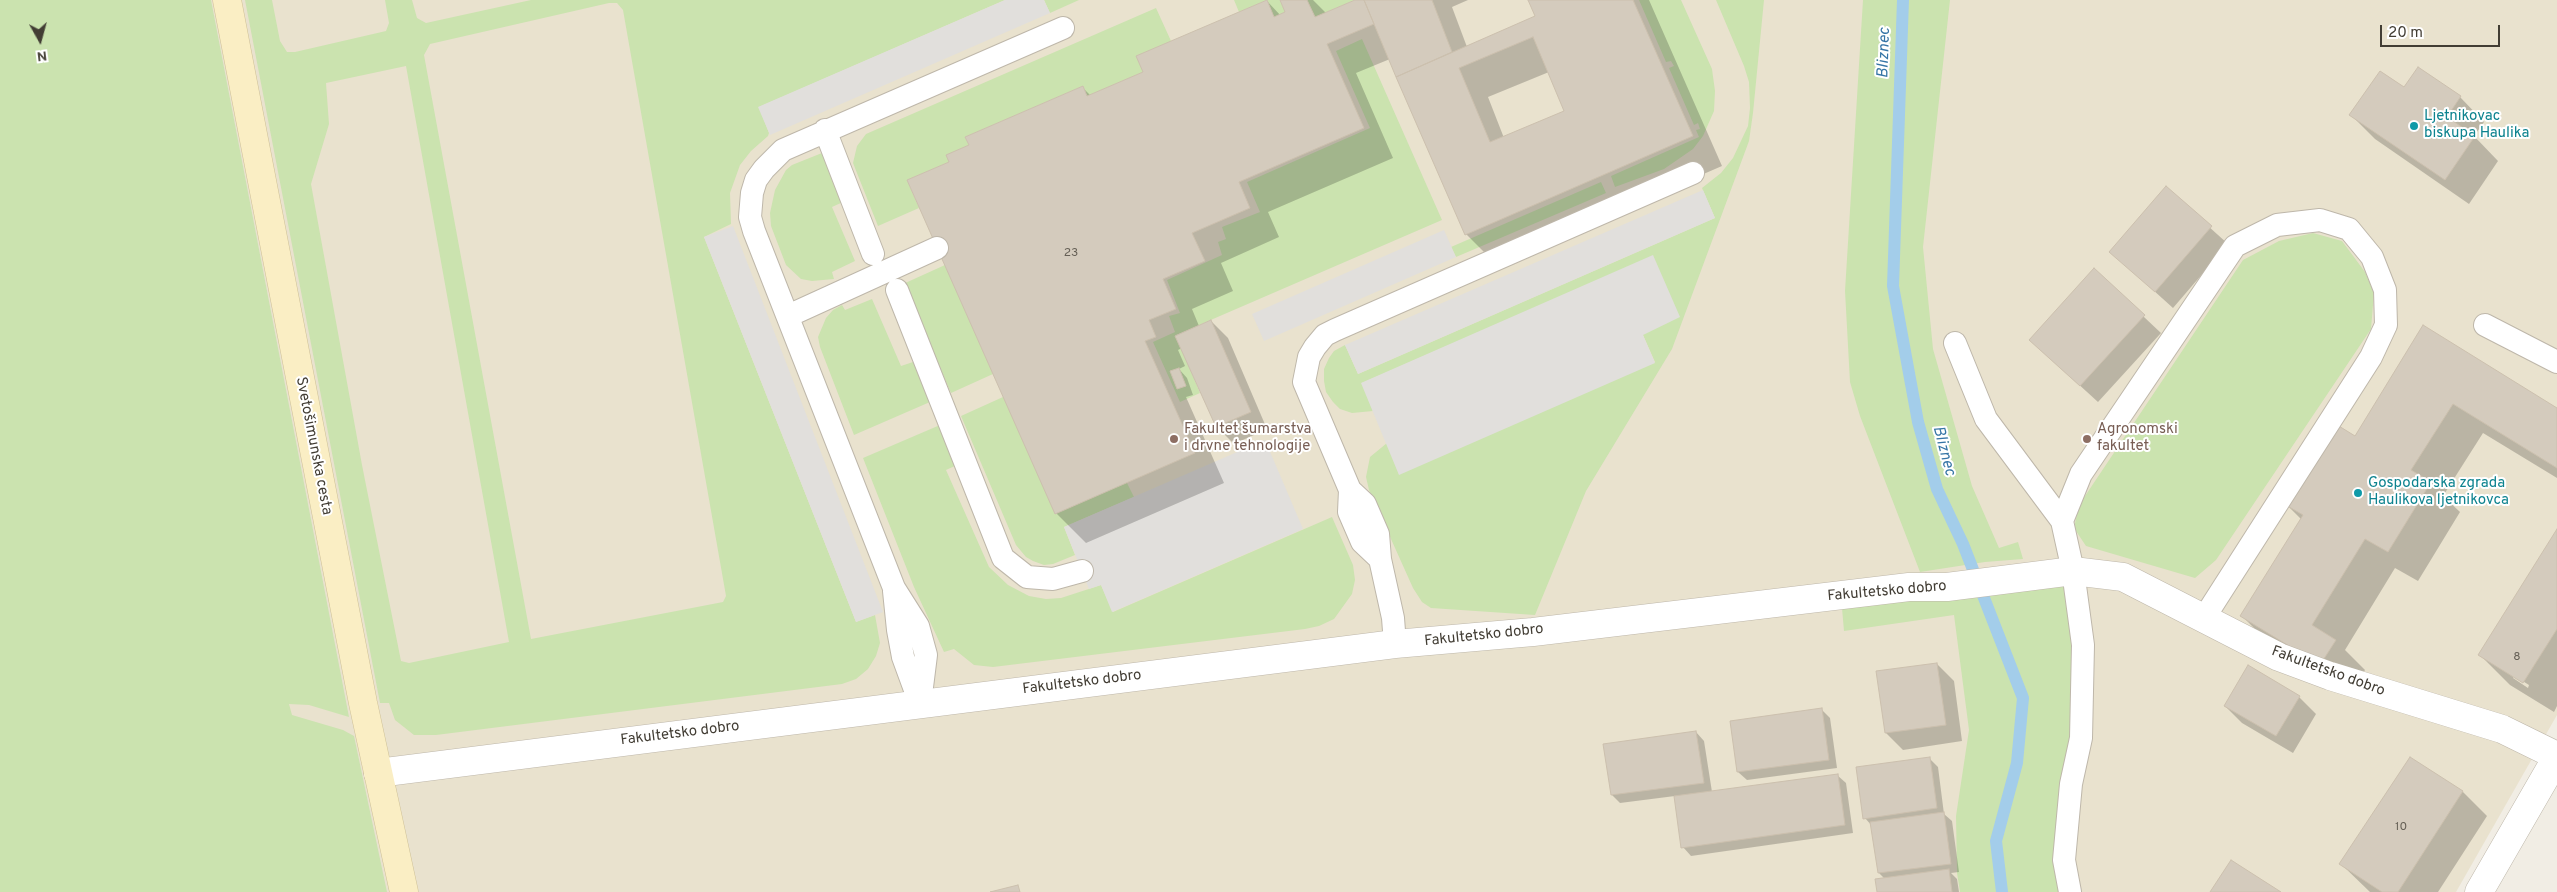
<!DOCTYPE html>
<html>
<head>
<meta charset="utf-8">
<style>
	body { margin:0 }
	#map { position:relative; width:2557px; height:892px; overflow:hidden; background:#f1ede4; font-family:Overpass,sans-serif }
	canvas { display:block }
	.north { position:absolute; left:15px; top:15px; width:50px; height:50px; -webkit-text-stroke:4px #fff; paint-order:stroke; rotate:173deg; font-size:14px; font-weight:700; line-height:20px; text-align:center; color:#423d34 }
	.north::after { content:''; display:block; margin:auto; width:18px; height:22px; background:#423d34; clip-path:polygon(50% 0,100% 100%,50% 72%,0 100%) }
	.scale { position:absolute; left:2380px; top:25px; width:120px; height:22px; box-sizing:border-box; border:2px solid #423d34; border-top:0; padding-left:6px; font-size:15px; line-height:18px; white-space:nowrap; color:#423d34; -webkit-text-stroke:4px #fff; paint-order:stroke }
</style>
</head>
<body>
<div id="map">
<canvas width="2557" height="892"></canvas>
<div class="north">N</div>
<div class="scale">20 m</div>
</div>
<script>
const context = document.querySelector('canvas').getContext('2d');
context.lineJoin = 'round';
function paint(path, color) { context.fillStyle = color; context.fill(path, 'evenodd'); }
const toPath = rows => new Path2D(rows.map(r => 'M' + r).join(''));
function trace(path, color, width, dash) { context.strokeStyle = color; context.lineWidth = width; context.lineCap = dash ? 'butt' : 'round'; context.setLineDash(dash || []); context.stroke(path); }
function write(font, color, halo, rows, align = 'center') {
  context.font = font + ' Overpass,sans-serif'; context.lineWidth = 4; context.setLineDash([]); context.textBaseline = 'middle'; context.strokeStyle = halo; context.fillStyle = color; for (const [text, x, y, turn = 0] of rows) {
    context.save(); context.translate(x, y); context.rotate((+turn || 0) * Math.PI / 180); context.textAlign = isNaN(turn) ? turn : align; if (halo) context.strokeText(text, 0, 0); context.fillText(text, 0, 0); context.restore();
  }
}
const education = toPath([
	[0,0,2557,0,2557,715,2456,892,0,892]
]);
const green = toPath([
	[0,0,211,0,349,717,309,705,289,704,292,715,343,730,354,736,387,892,0,892],
	[245,0,272,0,280,41,287,52,295,52,386,31,389,23,385,0,412,0,417,18,426,23,531,0,1005,0,759,107,769,133,768,136,751,151,740,165,730,193,731,224,704,237,856,622,875,615,880,643,876,656,868,669,856,679,842,684,436,735,414,735,395,720,389,703,380,703],
	[609,3,617,3,623,10,726,596,723,602,531,639,424,55,430,44],
	[406,66,509,642,409,663,401,661,362,465,311,184,329,124,326,83],
	[1044,0,1079,0,1050,13],
	[1234,0,1267,0,1239,12],
	[1267,0,1280,0,1285,12,1274,17],
	[1307,0,1355,0,1315,17],
	[1639,0,1681,0,1712,69,1715,91,1714,111,1703,136,1693,149,1664,169,1615,187,1611,176,1699,137,1696,130,1700,129,1698,123,1694,125,1669,68,1674,66,1671,61,1666,62],
	[1716,0,1764,0,1753,113,1749,141,1672,349,1586,491,1535,615,1431,608,1422,602,1413,588,1369,490,1366,477,1370,457,1387,443,1399,474,1655,362,1643,335,1653,256,1362,383,1373,411,1352,413,1340,409,1333,402,1326,392,1324,381,1324,369,1329,358,1334,351,1345,345,1358,374,1715,218,1702,188,1721,173,1733,158,1748,126,1750,108,1749,82,1744,66],
	[1863,0,1950,0,1923,247,1933,349,1972,486,1999,548,2018,542,2023,559,1985,562,1920,572,1860,416,1850,382,1845,291],
	[1156,8,1171,41,1143,72,1087,96,1083,86,965,137,969,145,947,155,949,162,907,180,919,208,878,226,853,163,857,146,866,134],
	[1362,39,1442,220,1176,335,1200,393,1180,402,1153,342,1175,332,1169,316,1180,313,1167,280,1222,255,1218,242,1226,239,1222,227,1260,212,1247,182,1370,128,1336,51],
	[822,153,843,202,832,207,855,261,832,272,834,279,812,281,801,279,786,265,771,226,770,213,775,190,786,170,792,165],
	[1601,182,1606,193,1456,257,1451,247],
	[2313,233,2342,241,2365,272,2374,293,2371,329,2216,560,2195,578,2086,546,2074,528,2079,505,2243,260,2279,241],
	[945,265,993,374,951,393,903,284],
	[872,299,901,366,913,362,930,402,854,435,820,347,818,337,826,318,833,310,842,305,845,310],
	[1003,397,1127,483,1134,497,1064,527,1075,555,1053,564,1044,565,1033,561,1026,557,1016,545,961,416],
	[940,425,957,465,946,470,989,567,1008,585,1029,596,1046,599,1061,598,1101,585,1113,612,1332,517,1353,565,1355,580,1352,594,1334,619,1319,626,1305,629,993,667,974,665,954,649,944,652,914,587,863,458],
	[2063,584,2069,608,2075,657,2064,892,1960,892,1957,873,1956,816,1969,730,1954,615,1844,631,1842,608]
]);
const parking = toPath([
	[1005,0,1044,0,1050,13,770,135,758,107],
	[1703,190,1715,218,1358,374,1345,345],
	[733,226,883,612,856,622,704,237],
	[1444,230,1456,257,1264,341,1252,314],
	[1653,255,1680,317,1643,335,1655,363,1399,475,1361,383],
	[1265,440,1303,529,1112,612,1101,585,1089,589,1064,527]
]);
const shadow = toPath([
	[1281,0,1313,0,1326,13,1358,0,1468,0,1452,7,1467,47,1536,17,1529,0,1649,0,1722,166,1496,264,1466,234,1390,59,1356,73,1393,158,1268,212,1279,237,1221,263,1233,291,1192,309,1199,326,1211,321,1228,338,1267,429,1234,444,1217,427,1182,348,1178,350,1185,366,1179,369,1187,378,1193,395,1186,397,1224,483,1086,543,1056,513,951,162,970,146,1083,88,1091,96,1145,72,1267,1,1281,16,1287,13],
	[1549,72,1565,112,1504,138,1488,97],
	[2405,89,2460,97,2484,122,2474,136,2498,161,2469,204,2375,139,2351,115],
	[2166,188,2228,244,2173,308,2111,252],
	[2094,270,2161,333,2098,402,2030,340],
	[2424,327,2557,410,2557,478,2483,433,2443,496,2460,512,2418,581,2395,568,2345,650,2365,670,2350,694,2271,645,2242,616,2301,519,2286,504,2355,438],
	[2557,531,2557,706,2554,712,2510,685,2480,655],
	[2513,675,2529,685,2528,688,2513,678],
	[1937,664,1954,681,1962,741,1903,750,1886,733,1877,672],
	[2299,697,2316,714,2293,753,2242,723,2225,706],
	[1822,710,1830,718,1837,768,1747,780,1738,772,1731,722],
	[1696,732,1704,741,1712,792,1837,775,1846,783,1853,833,1691,856,1683,847,1675,796,1620,803,1612,795],
	[1929,758,1938,767,1944,814,1952,821,1959,872,1951,873,1957,879,1959,892,1879,892,1885,879,1879,873,1872,826,1865,818],
	[2410,759,2463,792,2487,816,2438,892,2370,892,2341,864]
]);
const stream = toPath([
	[1903,0,1893,286,1918,422,1937,489,1963,544,2023,698,2017,763,1996,841,2002,892]
]);
const building = toPath([
	[1267,0,1274,17,1285,12,1280,0,1307,0,1315,17,1355,0,1364,0,1374,24,1327,44,1364,128,1239,182,1250,208,1192,233,1205,261,1163,279,1176,309,1149,320,1156,337,1145,341,1195,453,1055,514,907,180,949,162,946,155,969,145,965,137,1083,86,1087,96,1143,72,1136,56,1267,0],
	[1364,0,1432,0,1452,52,1396,77,1364,0],
	[1528,0,1633,0,1693,136,1465,235,1396,77,1535,16,1528,0],
	[1533,37,1564,111,1490,142,1459,68,1533,37],
	[2418,67,2461,96,2447,117,2475,136,2445,180,2349,115,2380,71,2404,87,2418,67],
	[2166,186,2212,226,2155,292,2109,252,2166,186],
	[2094,268,2145,315,2080,386,2029,340,2094,268],
	[1211,320,1251,412,1216,427,1175,336,1211,320],
	[2423,325,2557,408,2557,468,2453,404,2411,470,2431,482,2388,552,2365,539,2312,625,2336,640,2320,665,2240,616,2303,515,2284,504,2334,423,2355,436,2423,325],
	[1179,368,1186,386,1177,389,1170,371,1179,368],
	[2557,529,2557,629,2523,683,2478,655,2557,529],
	[1937,663,1946,725,1885,733,1876,671,1937,663],
	[2248,665,2300,696,2276,736,2224,706,2248,665],
	[1822,708,1829,760,1737,772,1730,721,1822,708],
	[1696,731,1704,783,1611,795,1603,744,1696,731],
	[1930,757,1937,808,1863,819,1856,767,1930,757],
	[2410,757,2463,791,2398,892,2382,892,2339,864,2410,757],
	[1838,774,1845,825,1681,848,1674,796,1838,774],
	[1944,812,1951,864,1878,873,1870,822,1944,812],
	[2231,860,2281,892,2210,892,2231,860],
	[1949,869,1952,892,1877,892,1875,879,1949,869],
	[1018,885,1020,892,990,892,1018,885]
]);
const lane = toPath([
	[825,130,873,254],
	[897,290,1003,558,1027,577,1053,579,1082,571],
	[788,316,937,248],
	[2485,325,2557,362],
	[1955,343,1986,419,2062,521],
	[1350,490,1349,512,1362,542,1380,559],
	[894,591,898,630,903,657,918,698],
	[1395,644,1393,618,1380,559,1378,534,1365,504,1350,490,1304,382,1309,357,1315,347,1325,335,1335,330,1693,173],
	[920,703,926,655,918,626,894,588,754,231,750,217,752,193,756,180,764,169,783,150,1063,28],
	[2070,892,2064,860,2071,784,2081,738,2083,645,2073,571,2062,521,2081,474,2235,246,2277,225,2320,220,2349,229,2372,257,2385,290,2386,325,2371,357,2204,618]
]);
const street = toPath([
	[378,773,1395,644,1533,632,1909,587,1947,587,2073,571,2123,577,2279,657,2330,676,2502,729,2557,756],
	[2479,892,2557,757]
]);
const secondary = toPath([
	[227,0,363,703,404,892]
]);
const markers = [
	[2414,126,5,"#0f9aa8"],
	[1174,439,5,"#8d6e63"],
	[2087,439,5,"#8d6e63"],
	[2358,493,5,"#0f9aa8"]
];
const numberNames = [
	["23",1071,254],
	["8",2517,658],
	["10",2401,828]
];
const cultureNames = [
	["Ljetnikovac",2424,117],
	["biskupa Haulika",2424,134],
	["Gospodarska zgrada",2368,484],
	["Haulikova ljetnikovca",2368,501]
];
const educationNames = [
	["Fakultet šumarstva",1184,430],
	["i drvne tehnologije",1184,447],
	["Agronomski",2097,430],
	["fakultet",2097,447]
];
const streetNames = [
	["Svetošimunska cesta",313,446,79],
	["Fakultetsko dobro",1887,592,-5],
	["Fakultetsko dobro",1484,636,-6],
	["Fakultetsko dobro",2328,672,20],
	["Fakultetsko dobro",1082,683,-7],
	["Fakultetsko dobro",680,734,-7]
];
const waterNames = [
	["Bliznec",1885,53,-88],
	["Bliznec",1943,451,75]
];
paint(education, '#e9e2ce');
paint(green, '#cbe3af');
paint(parking, '#e1dfdc');
paint(shadow, '#0003');
trace(stream, '#a3cdea', 12);
paint(building, '#d4cbbd');
trace(building, '#ccc0ae', 1);
trace(lane, '#beb7aa', 24);
trace(street, '#beb7aa', 29);
trace(secondary, '#cec096', 29);
trace(lane, '#fff', 22);
trace(street, '#fff', 28);
trace(secondary, '#faeec4', 28);
for (const [x, y, r, color] of markers) { const dot = new Path2D(); dot.arc(x, y, r, 0, 2 * Math.PI); context.fillStyle = color; context.fill(dot); trace(dot, '#fff', 2); }
write('12px', '#666056', null, numberNames);
write('15px', '#0d838f', '#fff', cultureNames, 'left');
write('15px', '#785e54', '#fff', educationNames, 'left');
write('15px', '#423d34', '#fff', streetNames);
write('italic 16px', '#3675a6', '#fff', waterNames);
</script>
</body>
</html>
